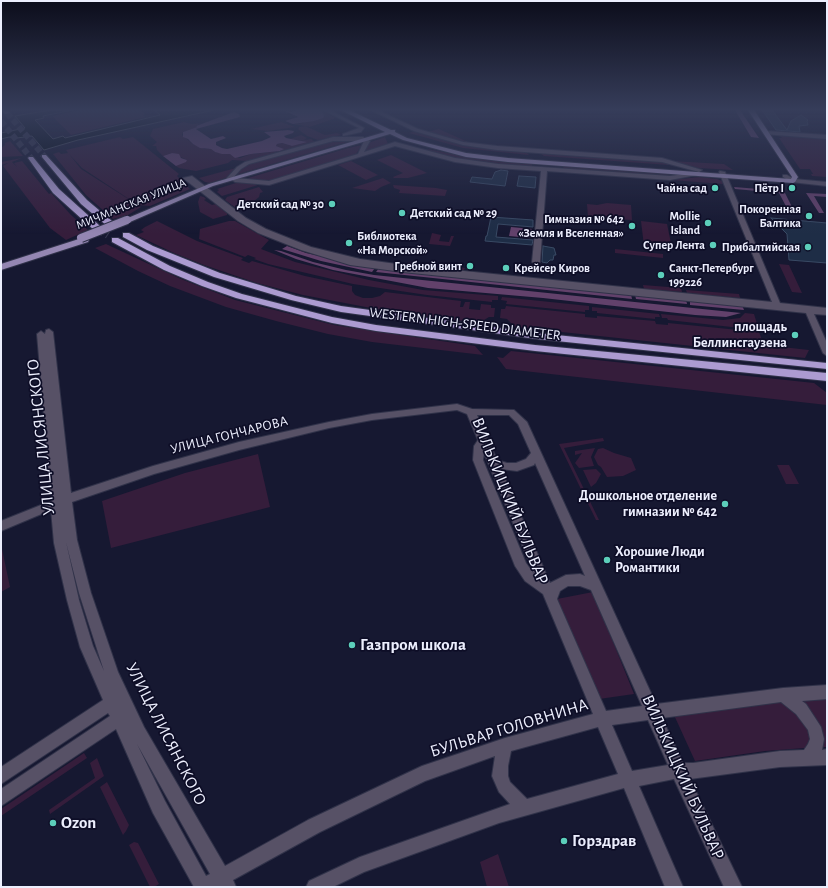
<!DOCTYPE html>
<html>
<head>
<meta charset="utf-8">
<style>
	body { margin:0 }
	#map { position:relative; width:828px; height:888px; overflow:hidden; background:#161831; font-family:"Alegreya Sans",sans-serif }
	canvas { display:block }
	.frame { position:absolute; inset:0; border:2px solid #eceefd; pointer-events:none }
</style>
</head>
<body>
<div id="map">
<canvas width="828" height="888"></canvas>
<div class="frame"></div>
</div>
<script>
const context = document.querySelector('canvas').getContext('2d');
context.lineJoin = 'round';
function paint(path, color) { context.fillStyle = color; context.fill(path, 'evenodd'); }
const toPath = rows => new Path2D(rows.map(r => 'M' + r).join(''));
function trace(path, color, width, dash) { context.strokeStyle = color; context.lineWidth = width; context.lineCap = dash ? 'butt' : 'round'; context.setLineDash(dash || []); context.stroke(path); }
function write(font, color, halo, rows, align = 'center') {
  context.font = font + ' "Alegreya Sans",sans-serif'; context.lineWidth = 3.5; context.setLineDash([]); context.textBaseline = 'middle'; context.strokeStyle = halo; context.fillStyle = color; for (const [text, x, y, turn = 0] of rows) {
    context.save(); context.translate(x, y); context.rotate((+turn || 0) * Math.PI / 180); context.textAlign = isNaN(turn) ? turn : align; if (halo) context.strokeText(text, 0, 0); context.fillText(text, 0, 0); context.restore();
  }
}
const green = toPath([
	[80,110,140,110,145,114,143,115,146,117,71,135,52,116],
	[319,110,320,110,336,118,310,127,293,124,303,123],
	[184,122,192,124,202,123,196,126,198,127,183,132,182,135,193,144,205,149,211,149,215,152,230,154,240,158,251,154,280,151,283,149,276,146,277,144,282,143,292,146,304,141,290,139,301,135,307,138,304,140,311,139,315,142,247,161,232,160,228,163,196,171,179,168,176,166,187,160,172,153,163,156,157,150,156,146,152,146,157,142,150,136,153,129],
	[281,122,295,127,268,131,251,129],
	[305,126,325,135,337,133,341,135,318,140,307,136,298,129,299,127],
	[439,129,470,143,427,132],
	[416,131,449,141,526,152,529,155,463,148,409,133],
	[778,135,827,138,827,177,812,176,811,174,813,174,810,169,800,169,779,138,782,138],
	[120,137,123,139,133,137,179,174,177,176,190,189,150,206,138,205,82,168,69,154,81,169,141,207,128,215,113,219,86,195,53,154,59,152,61,154,68,153,66,150],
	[385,137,388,144,363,152,368,143],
	[333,140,354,140,235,175,243,166],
	[10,141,23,156,1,157,1,148,5,145,5,143],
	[362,145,356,154,273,180,264,181,245,179,348,148],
	[427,149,465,156,532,164,532,168,490,164,439,156],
	[539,152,657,161,683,166,544,156],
	[391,155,427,173,408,178,394,178,393,177,403,173,377,160],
	[22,158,12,162,17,167,14,163,22,161,49,194,51,193,71,215,88,230,66,240,50,228,3,166,8,163,1,165,1,162],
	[351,161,378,175,366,180,338,165],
	[671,161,724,164,733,170,698,168],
	[563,166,683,174,669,178,564,170],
	[236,168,229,177,210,183,205,182,199,178],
	[699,177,717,179,722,181,723,184,671,180],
	[383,178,391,183,381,187,375,191,352,188],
	[239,182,261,184,222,196,217,192,219,190,217,189],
	[393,185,436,188,447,190,445,196,399,193,400,190,394,188],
	[259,187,263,192,260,193,259,197,253,202,255,203,244,208,239,210,225,200,227,197],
	[200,196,204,197,206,199,204,200,212,205,216,204,227,213,227,215,213,219,200,212,198,202],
	[607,203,631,205,632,220,588,217,587,204,597,205],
	[157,221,197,241,243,258,241,260,249,263,252,261,305,276,352,286,352,291,355,295,363,298,372,298,380,296,385,292,461,301,460,307,463,307,465,302,470,302,469,309,480,310,481,304,491,305,491,308,495,308,494,317,489,317,479,323,392,312,303,295,257,283,204,265,174,253,136,235,144,232,141,230,145,227],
	[229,221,235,221,269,240,261,249,295,262,369,280,423,290,498,296,498,300,492,300,492,302,427,295,353,284,268,264,254,259,256,258,248,255,245,257,199,239,200,229],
	[641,221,667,224,672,248,644,246],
	[432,233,441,235,439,241,449,242,451,236,454,236,450,246,429,244],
	[106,244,181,279,235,300,334,325,475,346,483,355,372,342,328,334,276,321,226,307,170,286,138,271,95,248],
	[615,249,663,254,663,258,615,253],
	[408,262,465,268,463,272,407,266],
	[779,264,789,265,802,293,792,292],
	[643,285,681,288,682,292,644,289],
	[686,290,739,294,740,298,687,293],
	[502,297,589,306,589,310,585,310,585,312,506,304,507,301,501,300],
	[506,306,585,314,585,317,597,318,597,316,655,321,656,324,668,325,668,323,759,332,764,345,809,350,805,358,515,327,507,319,500,318,501,309,505,309],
	[592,307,659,314,660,317,655,317,655,319,597,313,597,311,592,311],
	[745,313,754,314,759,330,668,320,667,318,662,318,661,314,723,320,740,318],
	[511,351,814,383,827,393,827,405,506,369,497,357,503,358],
	[603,438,604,441,564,448,599,520,596,520,559,444],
	[595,448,591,457,594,466,579,468,575,463,582,453,575,455,575,451],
	[603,448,614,453,631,458,636,470,623,476,607,477,601,467,598,465,594,457,598,449],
	[258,454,270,507,111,548,102,501,185,473],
	[777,465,789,465,799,484,786,484],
	[596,469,601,474,596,483,591,487,583,470],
	[1,549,2,549,10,587,1,592],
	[593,592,634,694,599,699,557,599],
	[827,698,827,747,821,747,795,699],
	[777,701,786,704,794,709,807,725,809,734,809,742,805,748,765,751,695,761,674,715],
	[84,753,87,758,1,816,1,809],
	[97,758,104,776,50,814,49,810,95,778,90,763],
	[107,782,129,825,126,831,123,835,100,787],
	[134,842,138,843,159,884,154,887,150,887,129,845],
	[498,854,509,887,487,887,480,862]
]);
const forest = toPath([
	[283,110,291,112,297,110,319,110,323,113,324,116,323,118,314,121,293,124,285,121,298,117],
	[735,110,740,110,759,138,751,137],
	[234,112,239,114,240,117,196,129,211,139,223,136,226,138,216,142,216,145,222,148,227,149,262,141,271,137,264,132,288,130,294,131,293,133,284,136,286,138,307,142,292,146,282,143,277,144,276,146,284,149,280,151,251,154,235,158,230,154,222,154,215,152,211,149,200,148,193,144,188,139,183,137,183,132,197,127,196,126],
	[172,153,179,154,181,158,187,160,186,162,176,166,163,156],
	[734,187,784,191,794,211,788,210,779,193,735,189],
	[806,193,827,194,827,197,814,196,824,213,819,213],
	[511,227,532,229,531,238,509,236],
	[287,246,306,253,375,268,372,272,321,261,282,249],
	[274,250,281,251,313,262,346,270,374,275,741,313,726,317,695,315,543,298,428,288,333,270,296,259],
	[379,268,631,294,632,299,376,272],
	[635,295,686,299,687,304,636,299],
	[690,300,742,305,744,310,690,305]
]);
const water = toPath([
	[51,110,73,110,43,116,44,118,35,120,53,139,63,136,65,138,160,115,154,110,214,110,78,140,44,150,32,136,17,138,9,137,1,139,1,133,25,128,15,116,51,110]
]);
const building = toPath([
	[762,110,772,110,787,130,791,121,801,115,808,120,807,121,808,125,799,126,800,132,776,130,762,110],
	[501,170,508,171,505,186,470,182,472,177,492,179,495,172,501,170],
	[519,176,536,177,535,188,517,186,519,176],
	[491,217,533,220,533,227,498,224,496,237,533,240,532,245,485,241,486,236,487,236,491,217],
	[771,218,827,223,827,263,789,260,787,234,771,218],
	[543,246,554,248,556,255,554,255,553,260,550,260,547,263,542,262,543,246]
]);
const highwayTunnelFar1 = toPath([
	[7,113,44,156],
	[1,121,31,158]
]);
const highwayTunnel = toPath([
	[97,228,108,235]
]);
const minor = toPath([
	[323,110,329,110,364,128,361,132,343,136,343,134,359,128,323,110],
	[371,110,377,110,418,129,463,142,497,146,662,158,702,170,699,172,662,162,497,150,463,145,414,131,371,110],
	[766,131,827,135,827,139,764,134,764,132,766,131],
	[333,137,363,137,366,139,363,141,333,141,249,164,241,169,231,180,226,179,237,167,245,162,333,137],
	[367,139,370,141,364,152,395,142,455,158,498,164,670,176,699,172,702,174,670,180,547,171,540,262,536,264,532,262,541,171,498,168,455,162,395,146,269,185,235,182,232,180,235,178,269,181,358,154,364,141,367,139],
	[720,171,725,172,780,303,827,308,827,315,814,314,827,343,827,356,823,353,806,313,402,272,350,265,301,250,258,233,238,221,183,178,192,176,246,218,266,229,311,247,360,259,404,265,772,302,719,172,720,171],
	[783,175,787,175,794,179,827,182,827,186,791,182,783,177,783,175],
	[49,329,53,332,71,493,153,466,239,442,329,422,372,414,457,404,472,409,514,410,527,422,656,704,783,688,827,685,827,699,802,701,806,704,821,727,824,739,822,750,827,749,827,765,780,767,690,779,742,887,724,887,674,779,639,786,683,887,665,887,624,788,499,823,364,872,333,887,306,887,309,881,360,857,510,804,499,792,492,776,495,756,425,781,320,832,233,880,236,887,194,887,153,813,116,729,1,806,1,789,110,716,108,713,1,784,1,767,103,700,80,647,67,600,54,543,51,510,1,531,1,521,51,501,37,334,41,331,45,334,46,330,49,329],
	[457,410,467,414,478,440,474,446,473,460,515,566,525,581,543,594,593,714,505,738,422,766,308,820,225,866,144,727,118,672,91,593,77,540,72,502,154,474,239,450,329,428,372,420,457,410],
	[477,415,509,415,518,424,531,453,526,459,516,463,507,463,497,460,477,415],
	[484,453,534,574,526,563,483,460,484,453],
	[535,463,585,576,580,574,566,575,550,583,501,469,517,471,534,465,535,463],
	[66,542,79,593,104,671,93,646,79,600,66,542],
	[568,586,580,586,591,590,642,706,606,711,557,599,560,591,568,586],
	[781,702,796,714,808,730,810,739,808,744,804,750,780,751,693,763,683,763,662,718,781,702],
	[648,720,668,765,632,771,612,725,648,720],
	[598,727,618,774,527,799,510,782,508,776,508,766,511,751,598,727],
	[137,744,210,874,206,876,165,801,137,744]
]);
const major = toPath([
	[341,110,349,110,391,130,395,130,395,132,407,138,466,153,508,158,791,179,792,177,748,110,754,110,798,177,795,182,793,183,508,162,466,157,403,140,390,134,213,186,130,222,127,222,123,220,209,184,385,132,341,110],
	[82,238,85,238,89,240,88,242,1,270,1,264,82,238]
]);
const highway = toPath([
	[2,110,8,110,10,113,5,114,2,110],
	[42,155,46,155,87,200,112,221,112,225,106,225,81,204,42,157,42,155],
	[29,157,33,157,59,189,100,226,100,230,94,230,53,193,28,158,29,157],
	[123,233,129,233,153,246,220,273,296,296,341,306,537,333,827,363,827,369,537,339,341,312,291,300,214,277,147,250,123,237,123,233],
	[112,238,118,238,170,266,208,282,242,294,332,317,376,325,535,345,827,373,827,381,535,351,376,331,332,323,236,298,202,286,164,270,112,242,112,238]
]);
const majorBridge = toPath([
	[81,238,127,220]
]);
const markers = [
	[715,188,4,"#5cceba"],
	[792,188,4,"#5cceba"],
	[332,204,4,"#5cceba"],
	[402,213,4,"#5cceba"],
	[809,216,4,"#5cceba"],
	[708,223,4,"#5cceba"],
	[632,226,4,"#5cceba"],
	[349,243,4,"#5cceba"],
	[713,245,4,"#5cceba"],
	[808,247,4,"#5cceba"],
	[470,266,4,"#5cceba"],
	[506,268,4,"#5cceba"],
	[661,275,4,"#5cceba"],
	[795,335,4,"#5cceba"],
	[725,504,4,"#5cceba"],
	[607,560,4,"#5cceba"],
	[352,645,4,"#5cceba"],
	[53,823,4,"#5cceba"],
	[564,841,4,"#5cceba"]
];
const farPoinames = [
	["Чайна сад",707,188],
	["Пётр I",784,188],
	["Детский сад № 30",324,204],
	["Покоренная",801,209],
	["Балтика",801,223],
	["Детский сад № 29",410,213,"left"],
	["Mollie",700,216],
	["Island",700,230],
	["Гимназия № 642",624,219],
	["«Земля и Вселенная»",624,233],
	["Библиотека",357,236,"left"],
	["«На Морской»",357,250,"left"],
	["Супер Лента",705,245],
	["Прибалтийская",800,247],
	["Гребной винт",462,266],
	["Крейсер Киров",514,268,"left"],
	["Санкт-Петербург",669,268,"left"],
	["199226",669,282,"left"]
];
const farStreetnames = [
	["МИЧМАНСКАЯ УЛИЦА",131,204,-22]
];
const streetNames = [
	["WESTERN HIGH-SPEED DIAMETER",465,324,7],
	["УЛИЦА ГОНЧАРОВА",229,435,-14]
];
const poiNames = [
	["площадь",787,327],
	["Беллинсгаузена",787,343],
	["Дошкольное отделение",717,496],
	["гимназии № 642",717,512],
	["Хорошие Люди",615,552,"left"],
	["Романтики",615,568,"left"]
];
const nearStreetnames = [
	["УЛИЦА ЛИСЯНСКОГО",41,437,-96],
	["ВИЛЬКИЦКИЙ БУЛЬВАР",510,501,68],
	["БУЛЬВАР ГОЛОВНИНА",509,728,-17],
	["УЛИЦА ЛИСЯНСКОГО",166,734,63],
	["ВИЛЬКИЦКИЙ БУЛЬВАР",683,777,66]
];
const nearPoinames = [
	["Газпром школа",360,645],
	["Ozon",61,823],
	["Горздрав",572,841]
];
paint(green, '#351d3b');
paint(forest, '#62416b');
paint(water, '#000a15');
trace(water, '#474e5b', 1);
paint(building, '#1e2d46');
trace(building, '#394a64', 1);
trace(highwayTunnelFar1, '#363850', 6, [6, 3]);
trace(highwayTunnel, '#363850', 8, [8, 4]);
trace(minor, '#303249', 2);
trace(major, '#303249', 2);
trace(highway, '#303249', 2);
paint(minor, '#575166');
paint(major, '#9486b2');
paint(highway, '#ac9bd1');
trace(majorBridge, '#303249', 10, []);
trace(majorBridge, '#9486b2', 8);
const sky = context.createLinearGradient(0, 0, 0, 234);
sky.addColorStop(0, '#0c0d1b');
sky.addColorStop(0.47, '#363d5a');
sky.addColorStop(1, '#363d5a00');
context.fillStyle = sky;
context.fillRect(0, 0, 828, 234);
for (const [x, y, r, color] of markers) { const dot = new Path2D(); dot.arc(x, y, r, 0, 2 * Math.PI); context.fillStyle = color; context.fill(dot); trace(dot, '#0e0e27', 1.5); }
write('bold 12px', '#eceefd', '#0e0e27', farPoinames, 'right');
write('12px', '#eceefd', '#0e0e27', farStreetnames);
write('14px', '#eceefd', '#0e0e27', streetNames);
write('bold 14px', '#eceefd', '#0e0e27', poiNames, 'right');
write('17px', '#eceefd', '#0e0e27', nearStreetnames);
write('bold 17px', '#eceefd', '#0e0e27', nearPoinames, 'left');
</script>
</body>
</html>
